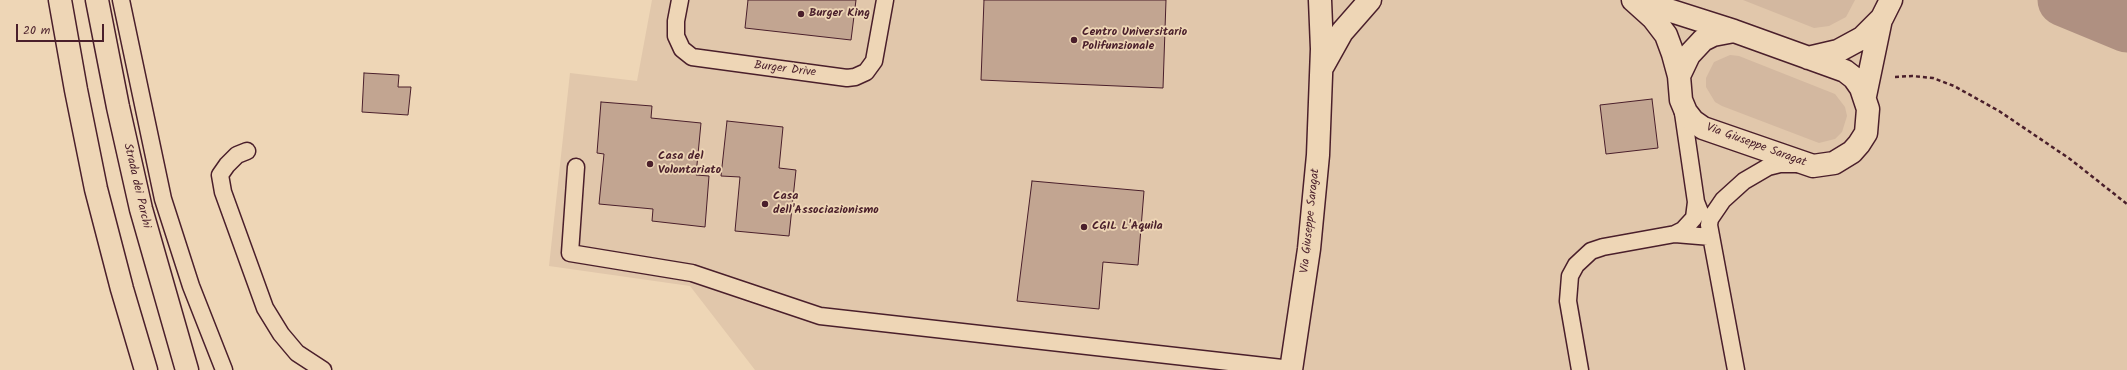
<!DOCTYPE html>
<html>
<head>
<meta charset="utf-8">
<style>
	body { margin:0 }
	#map { position:relative; width:2127px; height:370px; overflow:hidden; background:#eed6b6; font-family:Kalam,sans-serif }
	canvas { display:block }
	.scale { position:absolute; left:16px; top:24px; width:88px; height:18px; box-sizing:border-box; border:2px solid #4a1f2b; border-top:0; padding-left:5px; font-size:12px; line-height:14px; white-space:nowrap; color:#4a1f2b; -webkit-text-stroke:3px #eed6b6; paint-order:stroke }
</style>
</head>
<body>
<div id="map">
<canvas width="2127" height="370"></canvas>
<div class="scale">20 m</div>
</div>
<script>
const context = document.querySelector('canvas').getContext('2d');
context.lineJoin = 'round';
function paint(path, color) { context.fillStyle = color; context.fill(path, 'evenodd'); }
const toPath = rows => new Path2D(rows.map(r => 'M' + r).join(''));
function trace(path, color, width, dash) { context.strokeStyle = color; context.lineWidth = width; context.lineCap = dash ? 'butt' : 'round'; context.setLineDash(dash || []); context.stroke(path); }
function write(font, color, halo, rows, align = 'center') {
  context.font = font + ' Kalam,sans-serif'; context.lineWidth = 3.5; context.setLineDash([]); context.textBaseline = 'middle'; context.strokeStyle = halo; context.fillStyle = color; for (const [text, x, y, turn = 0] of rows) {
    context.save(); context.translate(x, y); context.rotate((+turn || 0) * Math.PI / 180); context.textAlign = isNaN(turn) ? turn : align; if (halo) context.strokeText(text, 0, 0); context.fillText(text, 0, 0); context.restore();
  }
}
const built = toPath([
	[652,0,2127,0,2127,370,755,370,690,286,549,266,570,73,637,81]
]);
const green = toPath([
	[1743,0,1855,0,1846,17,1829,26,1814,28],
	[1730,55,1739,56,1835,94,1845,107,1847,116,1842,132,1835,139,1819,143,1722,106,1715,102,1706,87,1706,78,1714,62]
]);
const river = toPath([
	[2064,0,2127,26]
]);
const building = toPath([
	[748,0,856,0,851,40,745,28,748,0],
	[984,0,1166,0,1163,88,981,80,984,0],
	[364,73,399,75,398,87,411,87,408,115,362,112,364,73],
	[1652,99,1658,148,1606,154,1600,105,1652,99],
	[601,102,652,106,651,118,701,123,696,175,709,176,705,227,652,221,653,209,599,204,604,154,597,153,601,102],
	[727,121,783,127,779,168,796,170,789,236,735,231,740,177,721,176,727,121],
	[1032,181,1144,191,1138,265,1103,262,1099,309,1017,301,1032,181]
]);
const path = toPath([
	[1895,77,1912,76,1933,78,1954,86,1999,111,2070,159,2127,204]
]);
const lane = toPath([
	[121,0,163,199,191,286,224,370],
	[680,0,676,21,676,36,682,49,692,57,847,78,855,77,866,72,874,61,885,0],
	[1682,106,1696,202,1700,212],
	[247,151,237,155,227,165,220,175,223,192,265,308,281,334,297,353,323,370],
	[576,167,570,253,692,273,820,316,1291,369],
	[1675,234,1711,237],
	[1580,370,1568,301,1570,276,1576,265,1591,251,1603,247,1675,234,1683,230,1694,218,1696,202],
	[1736,370,1709,225,1710,219,1723,200,1744,181,1768,167,1780,164,1797,164]
]);
const street = toPath([
	[1633,0,1653,18,1666,35,1673,54,1679,76,1681,100,1686,112,1693,121,1703,128,1813,166,1834,163,1852,152,1859,144,1866,133,1868,109,1861,88,1854,78,1845,71,1734,31,1637,0],
	[1808,58,1838,51,1862,38,1882,18,1891,0],
	[1323,66,1342,32,1370,0],
	[1679,76,1689,55,1703,40,1713,35,1734,31],
	[1865,96,1881,19],
	[1291,370,1309,249,1318,155,1322,49,1320,0]
]);
const highway = toPath([
	[60,0,76,90,96,189,122,289,146,370],
	[97,0,118,107,141,209,187,370]
]);
const markers = [
	[801,14,4,"#4a1f2b"],
	[1074,40,4,"#4a1f2b"],
	[650,164,4,"#4a1f2b"],
	[765,204,4,"#4a1f2b"],
	[1084,227,4,"#4a1f2b"]
];
const poiNames = [
	["Burger King",809,14],
	["Centro Universitario",1082,33],
	["Polifunzionale",1082,47],
	["Casa del",658,157],
	["Volontariato",658,171],
	["Casa",773,197],
	["dell'Associazionismo",773,211],
	["CGIL L'Aquila",1092,227]
];
const streetNames = [
	["Burger Drive",785,70,7],
	["Via Giuseppe Saragat",1756,146,20],
	["Strada dei Parchi",136,186,77],
	["Via Giuseppe Saragat",1311,221,-84]
];
paint(built, '#e1c7ab');
paint(green, '#d3b8a0');
trace(river, '#af9081', 53);
paint(building, '#c2a591');
trace(building, '#4a1f2b', 1);
trace(lane, '#4a1f2b', 19);
trace(street, '#4a1f2b', 25);
trace(highway, '#4a1f2b', 25);
trace(path, '#4a1f2b', 2.5, [4, 3]);
trace(lane, '#eed6b6', 16);
trace(street, '#eed6b6', 22);
trace(highway, '#eed6b6', 22);
for (const [x, y, r, color] of markers) { const dot = new Path2D(); dot.arc(x, y, r, 0, 2 * Math.PI); context.fillStyle = color; context.fill(dot); trace(dot, '#eed6b6', 1.5); }
write('bold 12px', '#4a1f2b', '#eed6b6', poiNames, 'left');
write('12px', '#4a1f2b', '#eed6b6', streetNames);
</script>
</body>
</html>
